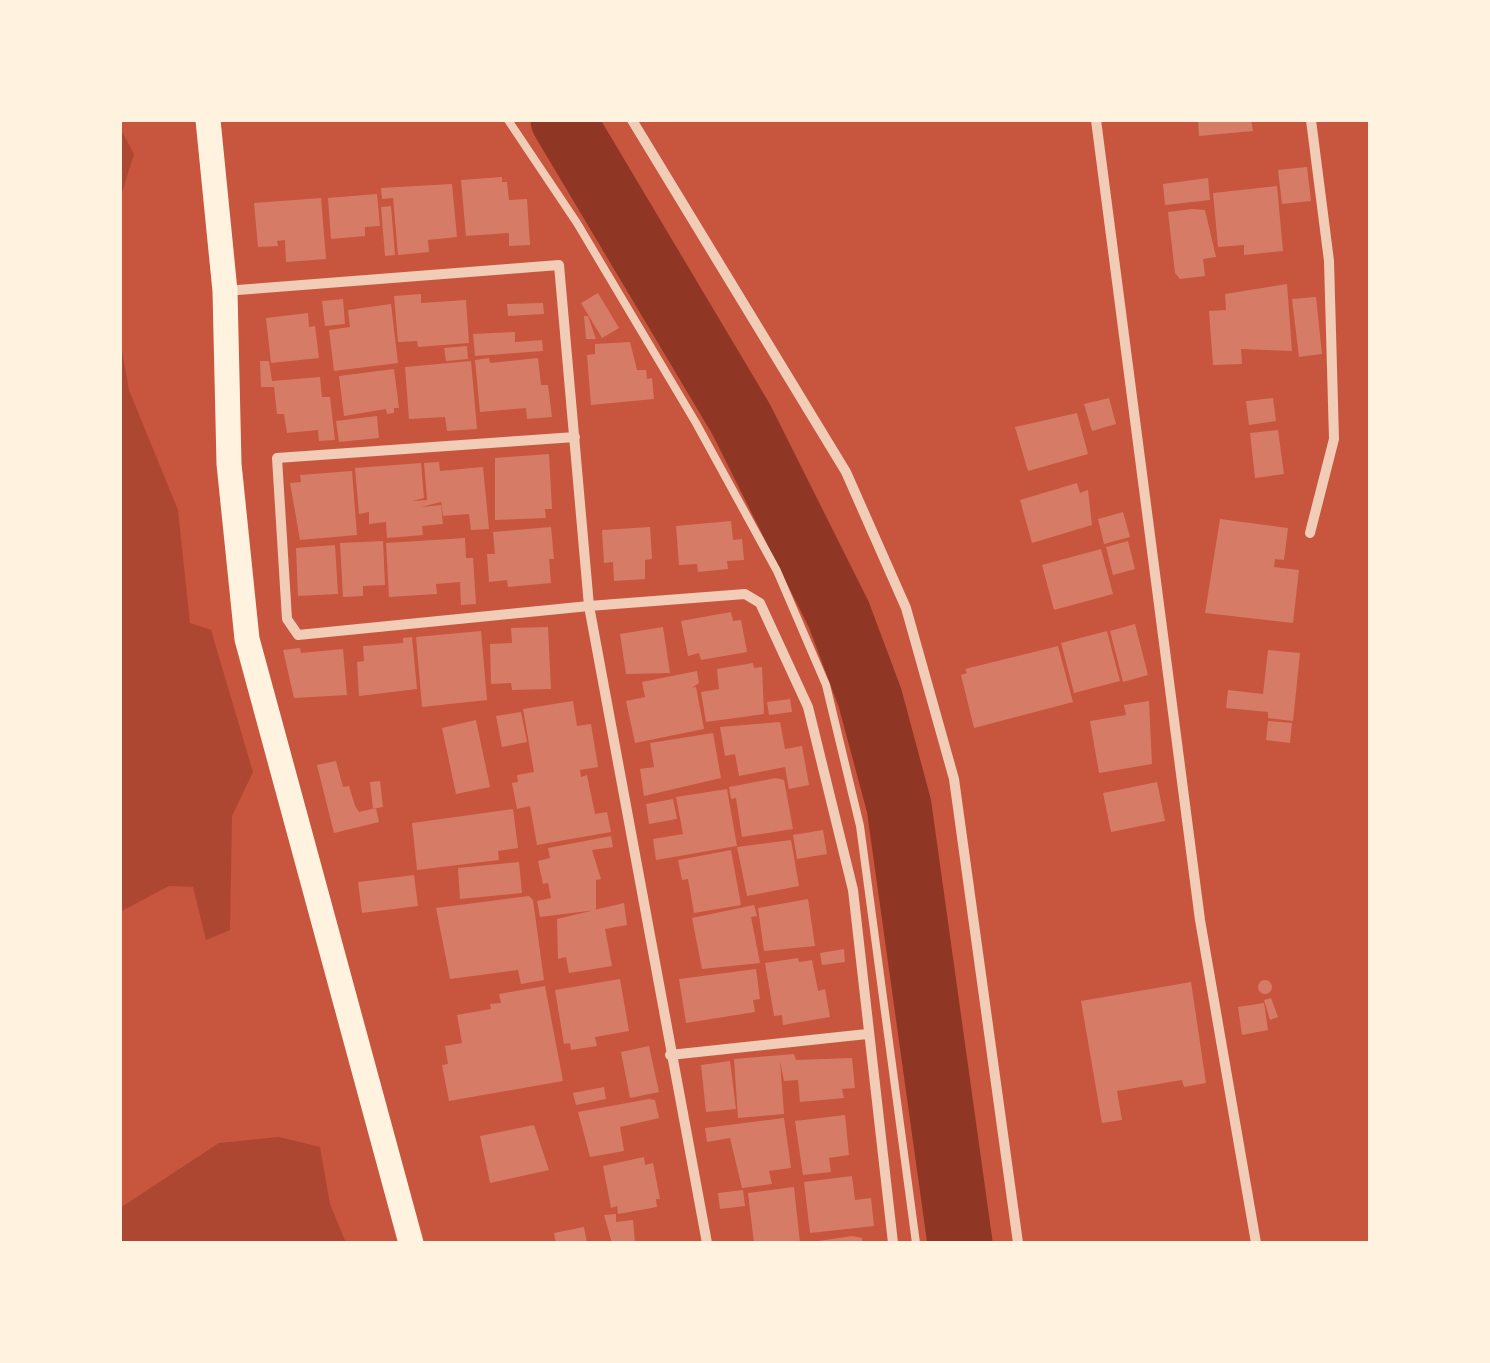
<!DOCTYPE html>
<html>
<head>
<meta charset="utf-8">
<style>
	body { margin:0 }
	#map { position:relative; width:1490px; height:1363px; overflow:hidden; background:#c8553d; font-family:Rubik,sans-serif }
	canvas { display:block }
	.frame { position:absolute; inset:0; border:122px solid #fff3e0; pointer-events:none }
</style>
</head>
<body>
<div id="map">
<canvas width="1490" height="1363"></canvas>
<div class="frame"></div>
</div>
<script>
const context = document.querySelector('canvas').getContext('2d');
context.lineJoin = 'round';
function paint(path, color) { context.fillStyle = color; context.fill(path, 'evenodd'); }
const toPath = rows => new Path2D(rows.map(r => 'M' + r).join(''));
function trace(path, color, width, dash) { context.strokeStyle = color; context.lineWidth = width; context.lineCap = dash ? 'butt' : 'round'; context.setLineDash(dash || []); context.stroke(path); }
const green = toPath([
	[120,128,134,154,120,199],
	[120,340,129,390,178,510,190,623,211,630,253,772,232,816,230,930,206,940,193,887,169,886,120,912],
	[279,1137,320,1147,330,1204,346,1243,120,1243,120,1208,219,1143]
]);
const river = toPath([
	[563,120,741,419,839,615,870,698,899,806,960,1243]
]);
const building = toPath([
	[1198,120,1251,120,1253,131,1199,136],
	[1307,167,1311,201,1282,204,1278,170],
	[502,177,502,182,507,182,509,200,527,199,530,245,509,246,509,233,466,236,461,180],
	[1208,178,1210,200,1165,205,1163,184],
	[452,184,457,237,428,240,429,252,398,255,393,198,382,199,381,188],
	[1277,186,1283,251,1244,255,1244,245,1218,247,1213,193],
	[377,194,380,226,365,227,365,236,331,239,328,198],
	[321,198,326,259,286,262,285,240,277,241,278,246,258,247,254,203],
	[391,206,395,255,385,256,381,207],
	[1193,209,1205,210,1216,257,1203,259,1205,276,1180,279,1175,273,1168,212],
	[1287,284,1292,351,1241,349,1242,364,1213,365,1209,311,1226,310,1225,294],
	[598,293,619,328,602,338,581,303],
	[421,294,421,303,466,300,469,343,418,347,417,341,398,342,394,296],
	[1316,297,1322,354,1299,357,1292,299],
	[343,299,345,324,325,326,322,301],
	[543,303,544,314,508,316,507,304],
	[391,304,398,363,334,371,329,330,350,327,348,310],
	[308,313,309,327,315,326,319,358,271,363,266,318],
	[584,316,588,316,596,339,586,339],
	[515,332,515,342,542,340,543,351,475,356,473,334],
	[630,342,637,370,646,370,647,379,652,378,654,399,591,405,587,355,595,354,595,344],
	[467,346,468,359,446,361,444,348],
	[489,358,490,363,538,358,541,385,548,385,552,417,527,419,526,408,480,412,475,360],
	[260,361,269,361,272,381,320,377,322,397,330,397,335,440,319,441,318,430,287,433,284,414,277,414,274,387,261,387],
	[471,361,477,429,447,431,445,417,409,419,405,367],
	[394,369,399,408,394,408,394,413,387,414,386,409,344,416,339,376],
	[1109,398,1116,424,1092,431,1084,404],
	[1273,398,1276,421,1249,425,1246,401],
	[1077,413,1088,454,1028,471,1015,427],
	[377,416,379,438,339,442,336,421],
	[1278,430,1284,474,1255,478,1250,433],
	[549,454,552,509,545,509,546,518,495,520,495,458],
	[439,462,440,471,483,467,489,529,471,530,469,514,443,516,441,502,421,507,441,505,443,524,422,526,423,535,387,538,386,522,369,524,369,512,359,514,355,468,421,463,424,498,412,501,427,500,424,463],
	[352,471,357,535,300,540,290,483,301,482,300,475],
	[1077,483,1080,493,1088,490,1092,525,1032,543,1020,500],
	[1123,512,1130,537,1104,544,1098,519],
	[1220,519,1288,528,1284,560,1275,559,1274,567,1299,570,1293,623,1205,613],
	[731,521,733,540,742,539,744,560,727,561,728,569,698,572,697,564,679,565,676,526],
	[551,527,554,559,549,559,551,583,508,587,507,580,489,582,487,554,495,554,493,532],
	[650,527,652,559,645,560,645,579,614,581,613,562,604,563,602,530],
	[465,538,466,558,473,558,476,604,461,605,460,582,436,584,437,594,389,597,386,543],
	[383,541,385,585,363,586,363,596,343,597,340,543],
	[1128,541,1135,569,1113,575,1106,547],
	[335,545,338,594,298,596,296,548],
	[1101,549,1113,594,1054,610,1042,565],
	[731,612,733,621,741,620,747,652,701,660,699,653,688,656,681,621],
	[1135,624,1148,675,1123,682,1110,631],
	[548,627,551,689,512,690,511,683,491,684,490,644,512,643,511,628],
	[663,627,670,673,626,674,620,634],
	[481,631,487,700,422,707,416,637],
	[1107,631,1120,681,1074,693,1061,643],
	[412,637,417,689,359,696,357,662,364,661,363,646,403,643,403,638],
	[1058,646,1073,702,974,728,961,675,967,673,965,669],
	[300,648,301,653,343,649,347,695,294,698,283,650],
	[1268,650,1300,653,1293,721,1268,718,1268,712,1226,708,1228,690,1263,694],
	[753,663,754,668,762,667,764,714,706,722,701,692,719,689,717,669],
	[697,671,699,683,692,688,696,687,704,729,635,743,626,701,645,697,642,682],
	[790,699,792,712,769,715,767,702],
	[573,701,577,726,591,724,598,767,580,770,581,777,587,775,595,814,607,812,611,832,537,845,530,806,517,809,512,783,518,782,517,775,534,772,523,709],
	[1149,701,1152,764,1099,773,1090,721,1126,715,1124,705],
	[521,712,527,742,502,747,496,716],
	[476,720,490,787,456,794,442,728],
	[1268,721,1292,723,1290,743,1266,740],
	[780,722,785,749,802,746,809,785,789,789,785,767,739,776,735,754,725,756,720,727],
	[713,733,721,778,644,796,640,769,654,767,650,743],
	[336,761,343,787,349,786,355,806,359,812,376,808,379,822,334,833,317,765],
	[776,778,784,780,793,829,742,837,736,798,731,799,729,787],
	[380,781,383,807,373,809,370,782],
	[1157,782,1165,821,1111,832,1103,793],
	[727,789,737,846,656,860,653,839,683,834,676,797],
	[673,799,677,819,649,824,646,804],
	[513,809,518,848,498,851,499,860,417,870,412,823],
	[823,830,827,854,797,859,793,835],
	[611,836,613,847,592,850,601,879,596,880,596,910,540,917,537,901,551,898,548,883,543,884,538,861,550,858,548,848],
	[791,840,799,886,747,896,737,847],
	[731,850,741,905,694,913,688,879,682,880,678,860],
	[519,862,522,893,460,899,458,868],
	[414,875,418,906,362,913,358,882],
	[529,896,533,900,544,980,521,984,518,970,450,979,436,908],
	[808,899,815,946,764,951,758,908],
	[624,903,627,925,605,929,612,966,569,973,566,957,558,959,557,919],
	[754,905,757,916,751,917,760,963,702,969,692,918],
	[844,949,845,962,822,965,820,953],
	[798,958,799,962,812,960,818,991,825,989,830,1017,783,1025,782,1015,774,1016,765,963],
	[756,969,760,999,753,1000,755,1012,686,1023,679,979],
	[620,979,629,1031,595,1037,597,1046,571,1050,570,1043,564,1044,555,990],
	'1258 987a7 7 0 1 1 14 0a7 7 0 1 1-14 0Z',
	[1191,982,1206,1083,1184,1087,1182,1080,1117,1091,1122,1120,1102,1123,1081,1001],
	[545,986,563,1081,449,1101,442,1065,448,1064,445,1046,462,1043,457,1015,491,1009,490,1004,501,1003,499,994],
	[1271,998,1278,1017,1270,1020,1264,1000],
	[1264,1003,1268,1030,1242,1035,1238,1007],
	[649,1046,659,1092,630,1098,621,1052],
	[794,1054,796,1060,852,1058,855,1088,842,1089,844,1098,800,1102,798,1080,784,1081,780,1061,784,1114,738,1118,734,1059],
	[730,1061,736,1109,706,1112,701,1065],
	[604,1087,606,1099,576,1105,573,1093],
	[649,1099,655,1100,659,1118,620,1127,624,1151,590,1157,578,1112],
	[845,1115,849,1155,829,1158,831,1172,803,1175,795,1121],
	[784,1118,791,1168,769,1171,772,1184,742,1188,730,1138,707,1142,705,1128],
	[534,1125,549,1170,490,1183,480,1136],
	[644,1157,645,1165,653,1163,660,1199,656,1199,657,1207,618,1214,617,1206,611,1208,603,1166],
	[852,1176,855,1200,871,1198,874,1226,810,1233,804,1182],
	[794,1187,800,1243,754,1243,748,1193],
	[743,1190,745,1206,720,1209,718,1193],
	[616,1214,616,1222,633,1220,635,1243,612,1243,604,1215],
	[584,1227,587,1243,556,1243,554,1233],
	[852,1236,862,1238,862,1243,805,1243]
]);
const service = toPath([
	[508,120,577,223,696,423,777,571,826,685,860,826,916,1243]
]);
const minor = toPath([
	[632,120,846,472,906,608,954,779,1018,1243],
	[1096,120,1200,920,1256,1243],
	[225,291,559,265,589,606,745,594,760,603,808,707,853,890,893,1243],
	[575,437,277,458,287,619,298,635,589,606,707,1243],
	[1310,533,1334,439,1329,261,1311,120],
	[670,1055,867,1034]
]);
const primary = toPath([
	[208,120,225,291,229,464,247,639,411,1243]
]);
paint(green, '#ae4732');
trace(river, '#8f3625', 65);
paint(building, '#d67c66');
trace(service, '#f1ccb7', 8);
trace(minor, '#f1ccb7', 10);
trace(primary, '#fff3e0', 25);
</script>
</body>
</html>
